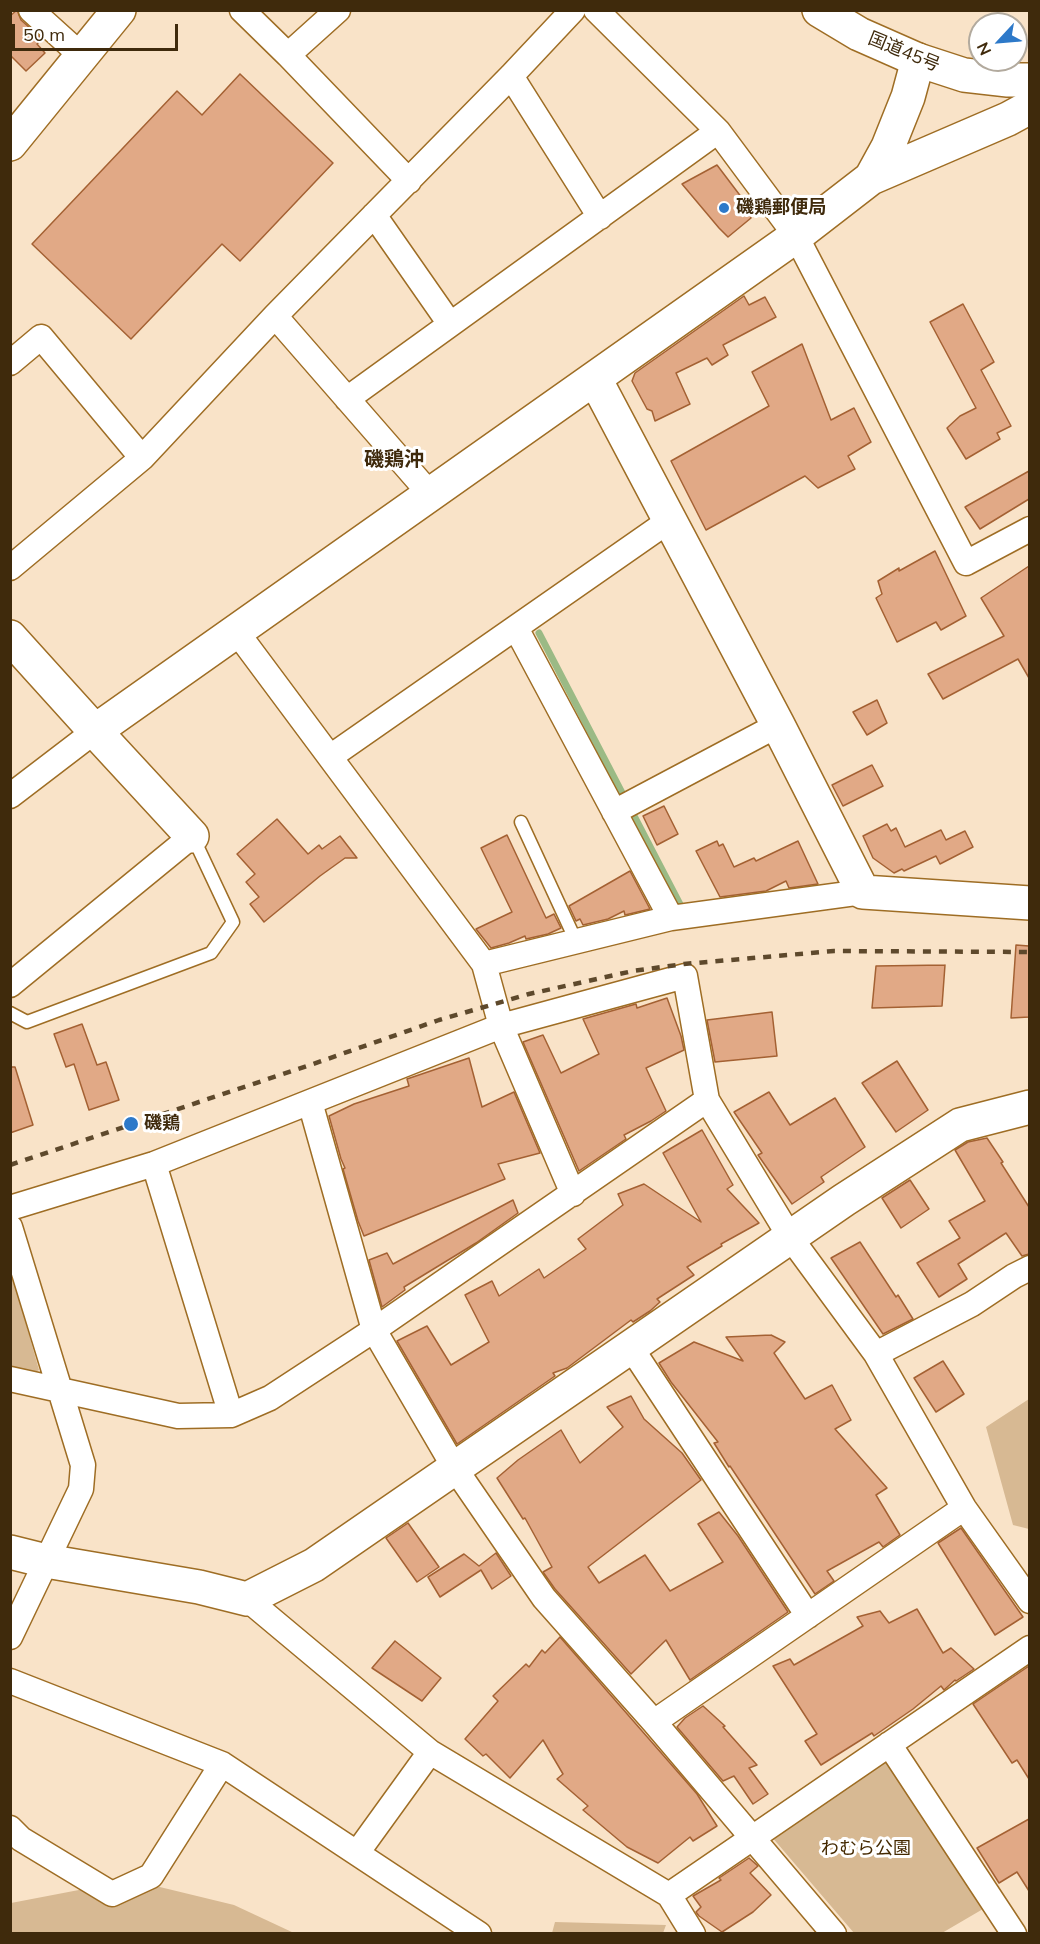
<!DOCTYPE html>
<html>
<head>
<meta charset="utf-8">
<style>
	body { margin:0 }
	#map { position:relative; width:1040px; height:1944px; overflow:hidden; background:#f9e3c8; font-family:Mulish,sans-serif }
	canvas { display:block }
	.frame { position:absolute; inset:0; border:12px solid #3f2a0c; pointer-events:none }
	.north { position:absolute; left:968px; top:12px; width:60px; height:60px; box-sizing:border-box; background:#fff; border:2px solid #b2aa9e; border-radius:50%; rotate:244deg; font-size:16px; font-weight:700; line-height:24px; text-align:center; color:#3f2a0c }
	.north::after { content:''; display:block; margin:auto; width:21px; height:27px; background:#2d79c9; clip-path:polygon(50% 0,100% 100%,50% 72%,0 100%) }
	.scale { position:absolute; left:12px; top:24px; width:166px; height:27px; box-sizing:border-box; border:3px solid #3f2a0c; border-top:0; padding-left:8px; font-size:18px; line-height:21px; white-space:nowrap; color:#3f2a0c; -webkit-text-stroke:4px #fff; paint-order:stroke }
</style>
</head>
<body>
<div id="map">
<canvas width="1040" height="1944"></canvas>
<div class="frame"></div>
<div class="north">N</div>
<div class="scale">50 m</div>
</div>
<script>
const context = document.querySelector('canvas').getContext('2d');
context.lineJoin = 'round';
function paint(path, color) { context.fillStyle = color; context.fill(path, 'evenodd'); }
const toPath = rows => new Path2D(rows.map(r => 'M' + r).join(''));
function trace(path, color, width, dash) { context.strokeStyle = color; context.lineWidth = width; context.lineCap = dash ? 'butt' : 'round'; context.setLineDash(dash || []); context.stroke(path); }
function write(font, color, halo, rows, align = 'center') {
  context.font = font + ' Mulish,"Noto Sans JP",sans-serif'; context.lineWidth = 6; context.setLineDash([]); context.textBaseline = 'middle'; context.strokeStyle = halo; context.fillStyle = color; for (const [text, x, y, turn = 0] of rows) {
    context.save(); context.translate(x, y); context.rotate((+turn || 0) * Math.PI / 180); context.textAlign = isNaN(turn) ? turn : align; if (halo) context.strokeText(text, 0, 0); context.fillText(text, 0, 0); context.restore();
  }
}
const green = toPath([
	[10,1267,39,1370,30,1375,11,1370],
	[1029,1399,1029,1529,1013,1525,986,1427],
	[884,1759,983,1909,942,1933,854,1933,771,1836],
	[131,1880,234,1905,294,1933,11,1934,11,1903],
	[555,1922,666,1925,663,1933,552,1933]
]);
const stream = toPath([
	[539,633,683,910]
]);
const building = toPath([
	[17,10,21,20,42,39,37,44,45,53,26,71,10,55,10,16,17,10],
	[240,74,333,163,240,261,222,244,131,339,32,244,177,91,202,115,240,74],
	[717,165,742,198,751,218,728,237,719,228,682,184,717,165],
	[744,296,749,305,765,297,776,317,723,345,728,355,712,365,707,358,676,373,690,404,655,421,652,411,647,409,632,381,635,373,744,296],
	[963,304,994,362,981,370,1011,426,997,433,1000,439,966,459,947,428,960,416,976,408,930,322,963,304],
	[802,344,831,420,854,408,871,442,848,456,855,469,818,488,805,476,706,530,671,461,769,406,752,372,802,344],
	[1029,471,1029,499,980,529,965,507,1029,471],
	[935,551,966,616,941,630,936,622,897,642,876,598,882,594,878,581,899,568,899,571,935,551],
	[1029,566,1029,678,1018,659,943,699,928,674,1004,636,981,598,1029,566],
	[877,700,887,723,867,735,853,712,877,700],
	[872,765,883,786,843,806,832,785,872,765],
	[664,806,678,834,657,845,643,816,664,806],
	[277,819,308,854,319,845,322,849,340,836,357,858,345,858,320,876,264,922,250,904,259,897,246,882,255,874,237,854,277,819],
	[887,824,891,831,896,828,905,847,941,830,946,840,965,831,973,847,940,864,936,856,904,871,902,869,894,873,873,858,863,836,887,824],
	[507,835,546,918,554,914,561,928,548,934,526,939,525,936,509,943,491,948,476,929,512,912,481,848,507,835],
	[717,841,719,846,723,844,734,867,754,858,756,861,798,841,818,884,789,888,786,881,766,891,720,897,696,851,717,841],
	[630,871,650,909,625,915,624,911,608,919,583,925,580,919,576,921,569,906,630,871],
	[1016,945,1029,946,1029,1017,1011,1018,1016,945],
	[945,965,942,1006,872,1008,876,966,945,965],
	[667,998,681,1036,684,1050,646,1068,666,1111,651,1121,624,1135,626,1139,579,1171,523,1042,543,1035,561,1073,599,1054,583,1019,636,1004,637,1008,667,998],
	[772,1012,777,1056,715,1062,707,1020,772,1012],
	[82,1024,97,1065,106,1062,119,1100,89,1110,74,1064,66,1067,54,1034,82,1024],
	[469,1058,482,1107,514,1092,540,1153,498,1164,505,1179,364,1236,358,1221,343,1169,345,1168,341,1159,329,1116,354,1104,409,1086,407,1079,469,1058],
	[897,1061,928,1110,896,1132,862,1083,897,1061],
	[10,1067,15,1067,33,1125,10,1133,10,1067],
	[769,1092,790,1125,835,1098,865,1147,821,1177,824,1182,792,1204,758,1155,762,1153,734,1112,769,1092],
	[702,1130,733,1185,727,1189,759,1223,721,1244,722,1246,687,1267,694,1275,657,1299,660,1302,650,1311,633,1322,631,1320,567,1368,553,1373,555,1376,457,1444,397,1341,427,1326,451,1365,489,1342,465,1295,492,1281,499,1296,539,1269,544,1278,586,1249,578,1239,623,1205,618,1194,644,1184,701,1222,663,1153,702,1130],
	[987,1138,1003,1162,1001,1163,1029,1207,1029,1254,1022,1256,1006,1233,958,1264,967,1279,939,1297,917,1263,960,1238,949,1221,985,1201,955,1150,968,1142,987,1138],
	[910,1180,929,1209,901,1228,882,1198,910,1180],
	[513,1200,518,1213,476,1243,404,1287,405,1290,382,1307,369,1260,387,1253,393,1264,513,1200],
	[860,1242,896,1297,898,1295,913,1319,883,1334,831,1258,860,1242],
	[771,1335,785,1342,774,1353,805,1399,832,1385,851,1420,835,1429,887,1488,876,1495,900,1535,883,1547,879,1542,827,1571,834,1581,815,1594,730,1466,729,1467,714,1443,718,1442,671,1382,659,1363,694,1342,743,1361,726,1337,771,1335],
	[943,1361,964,1394,936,1412,914,1378,943,1361],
	[631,1396,644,1419,682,1453,701,1480,588,1567,599,1583,645,1555,670,1591,723,1562,698,1524,719,1512,738,1536,788,1612,690,1680,666,1640,631,1674,555,1589,543,1572,552,1567,525,1518,523,1519,497,1478,518,1460,561,1430,580,1463,623,1427,607,1407,631,1396],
	[408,1523,439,1567,417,1582,386,1538,408,1523],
	[961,1528,1023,1617,995,1635,938,1543,961,1528],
	[496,1553,511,1576,492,1589,481,1570,440,1597,428,1577,464,1554,479,1566,496,1553],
	[917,1609,943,1653,951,1648,974,1669,956,1681,955,1680,944,1690,941,1686,913,1709,874,1736,872,1733,821,1765,805,1741,817,1734,773,1666,790,1659,794,1665,863,1626,857,1617,880,1611,889,1623,917,1609],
	[560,1637,697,1794,717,1826,693,1841,690,1837,658,1863,627,1847,583,1810,588,1806,557,1779,563,1774,543,1740,510,1778,486,1754,483,1756,465,1739,498,1701,493,1696,526,1664,529,1667,542,1650,545,1653,560,1637],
	[395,1641,441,1678,422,1701,372,1668,395,1641],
	[1029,1666,1029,1779,1017,1760,1012,1763,973,1704,1029,1666],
	[703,1706,725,1726,723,1727,757,1765,749,1768,768,1794,753,1804,734,1776,723,1781,677,1727,685,1718,703,1706],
	[1029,1819,1029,1891,1017,1872,999,1883,977,1848,1029,1819],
	[749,1858,758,1866,750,1873,771,1895,753,1912,722,1932,699,1916,696,1912,701,1907,693,1896,721,1880,719,1878,749,1858]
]);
const lane = toPath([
	[521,822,576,941],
	[10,1013,27,1022,211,953,233,922,193,837]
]);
const street = toPath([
	[31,10,83,57],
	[242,10,288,55,409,181],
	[596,10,718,131,796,236,966,563,1030,529],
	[288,55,338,10],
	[511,76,600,217],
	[374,215,450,324],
	[275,316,431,495],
	[10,363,41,337,142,458],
	[347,399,718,131],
	[10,568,142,458,275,316,511,76,573,10],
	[516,628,671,918],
	[236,631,484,964,501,1026,573,1194],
	[330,757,670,520],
	[10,796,95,731],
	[614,812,778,725],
	[484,964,671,918,863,892],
	[10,985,192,836],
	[310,1102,374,1330,454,1467,544,1598,654,1722,834,1934],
	[154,1164,231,1415],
	[10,1208,154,1164,501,1026,685,976,707,1100,790,1237,876,1354,964,1508,1030,1601],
	[10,1227,83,1465,81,1489,10,1637],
	[630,1346,808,1616],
	[876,1354,972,1304,1014,1276,1030,1268],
	[10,1379,178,1416,231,1415,270,1398,374,1330,707,1100],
	[247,1599,430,1752,669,1895,693,1934],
	[10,1681,222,1764,479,1934],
	[654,1722,964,1508],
	[889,1744,1014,1934],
	[10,1828,21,1839,112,1894,151,1876,222,1764],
	[357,1853,430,1752],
	[669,1895,1030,1648]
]);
const secondary = toPath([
	[871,178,1008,119,1030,107],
	[595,379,778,725,863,892,1030,903],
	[10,637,95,731,192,836],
	[95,731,796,236,871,178,888,147,908,97,918,60],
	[10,1552,46,1561,199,1587,247,1599,314,1565,844,1200,960,1125,1030,1107]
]);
const highway = toPath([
	[819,10,859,34,918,60,964,75,1008,80,1030,80],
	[10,144,119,10]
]);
const rail = toPath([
	[10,1165,313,1064,439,1020,529,994,633,971,684,964,834,951,1030,952]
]);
const markers = [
	[724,208,6,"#2d79c9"],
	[131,1124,8,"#2d79c9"]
];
const streetNames = [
	["国道45号",904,52,22]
];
const poiNames = [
	["磯鶏郵便局",736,208],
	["磯鶏",144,1124]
];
const parkNames = [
	["わむら公園",866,1849]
];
const neighbourhoodNames = [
	["磯鶏沖",394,460]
];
paint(green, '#d7b993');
trace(stream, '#9bba85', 7);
paint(building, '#e1a986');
trace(building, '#a46133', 1.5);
trace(lane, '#9e6d24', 15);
trace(street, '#9e6d24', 27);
trace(secondary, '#9e6d24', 36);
trace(highway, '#9e6d24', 36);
trace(lane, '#fff', 12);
trace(street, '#fff', 24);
trace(secondary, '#fff', 33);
trace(highway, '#fff', 33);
trace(rail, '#5e492c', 4.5, [8, 8]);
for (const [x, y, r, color] of markers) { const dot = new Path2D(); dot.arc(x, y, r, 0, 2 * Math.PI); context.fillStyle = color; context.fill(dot); trace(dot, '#fff', 2); }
write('18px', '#3f2a0c', '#fff', streetNames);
write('bold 18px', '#3f2a0c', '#fff', poiNames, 'left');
write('18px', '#442900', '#fff', parkNames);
write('bold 20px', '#3f2a0c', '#fff', neighbourhoodNames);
</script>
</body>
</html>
